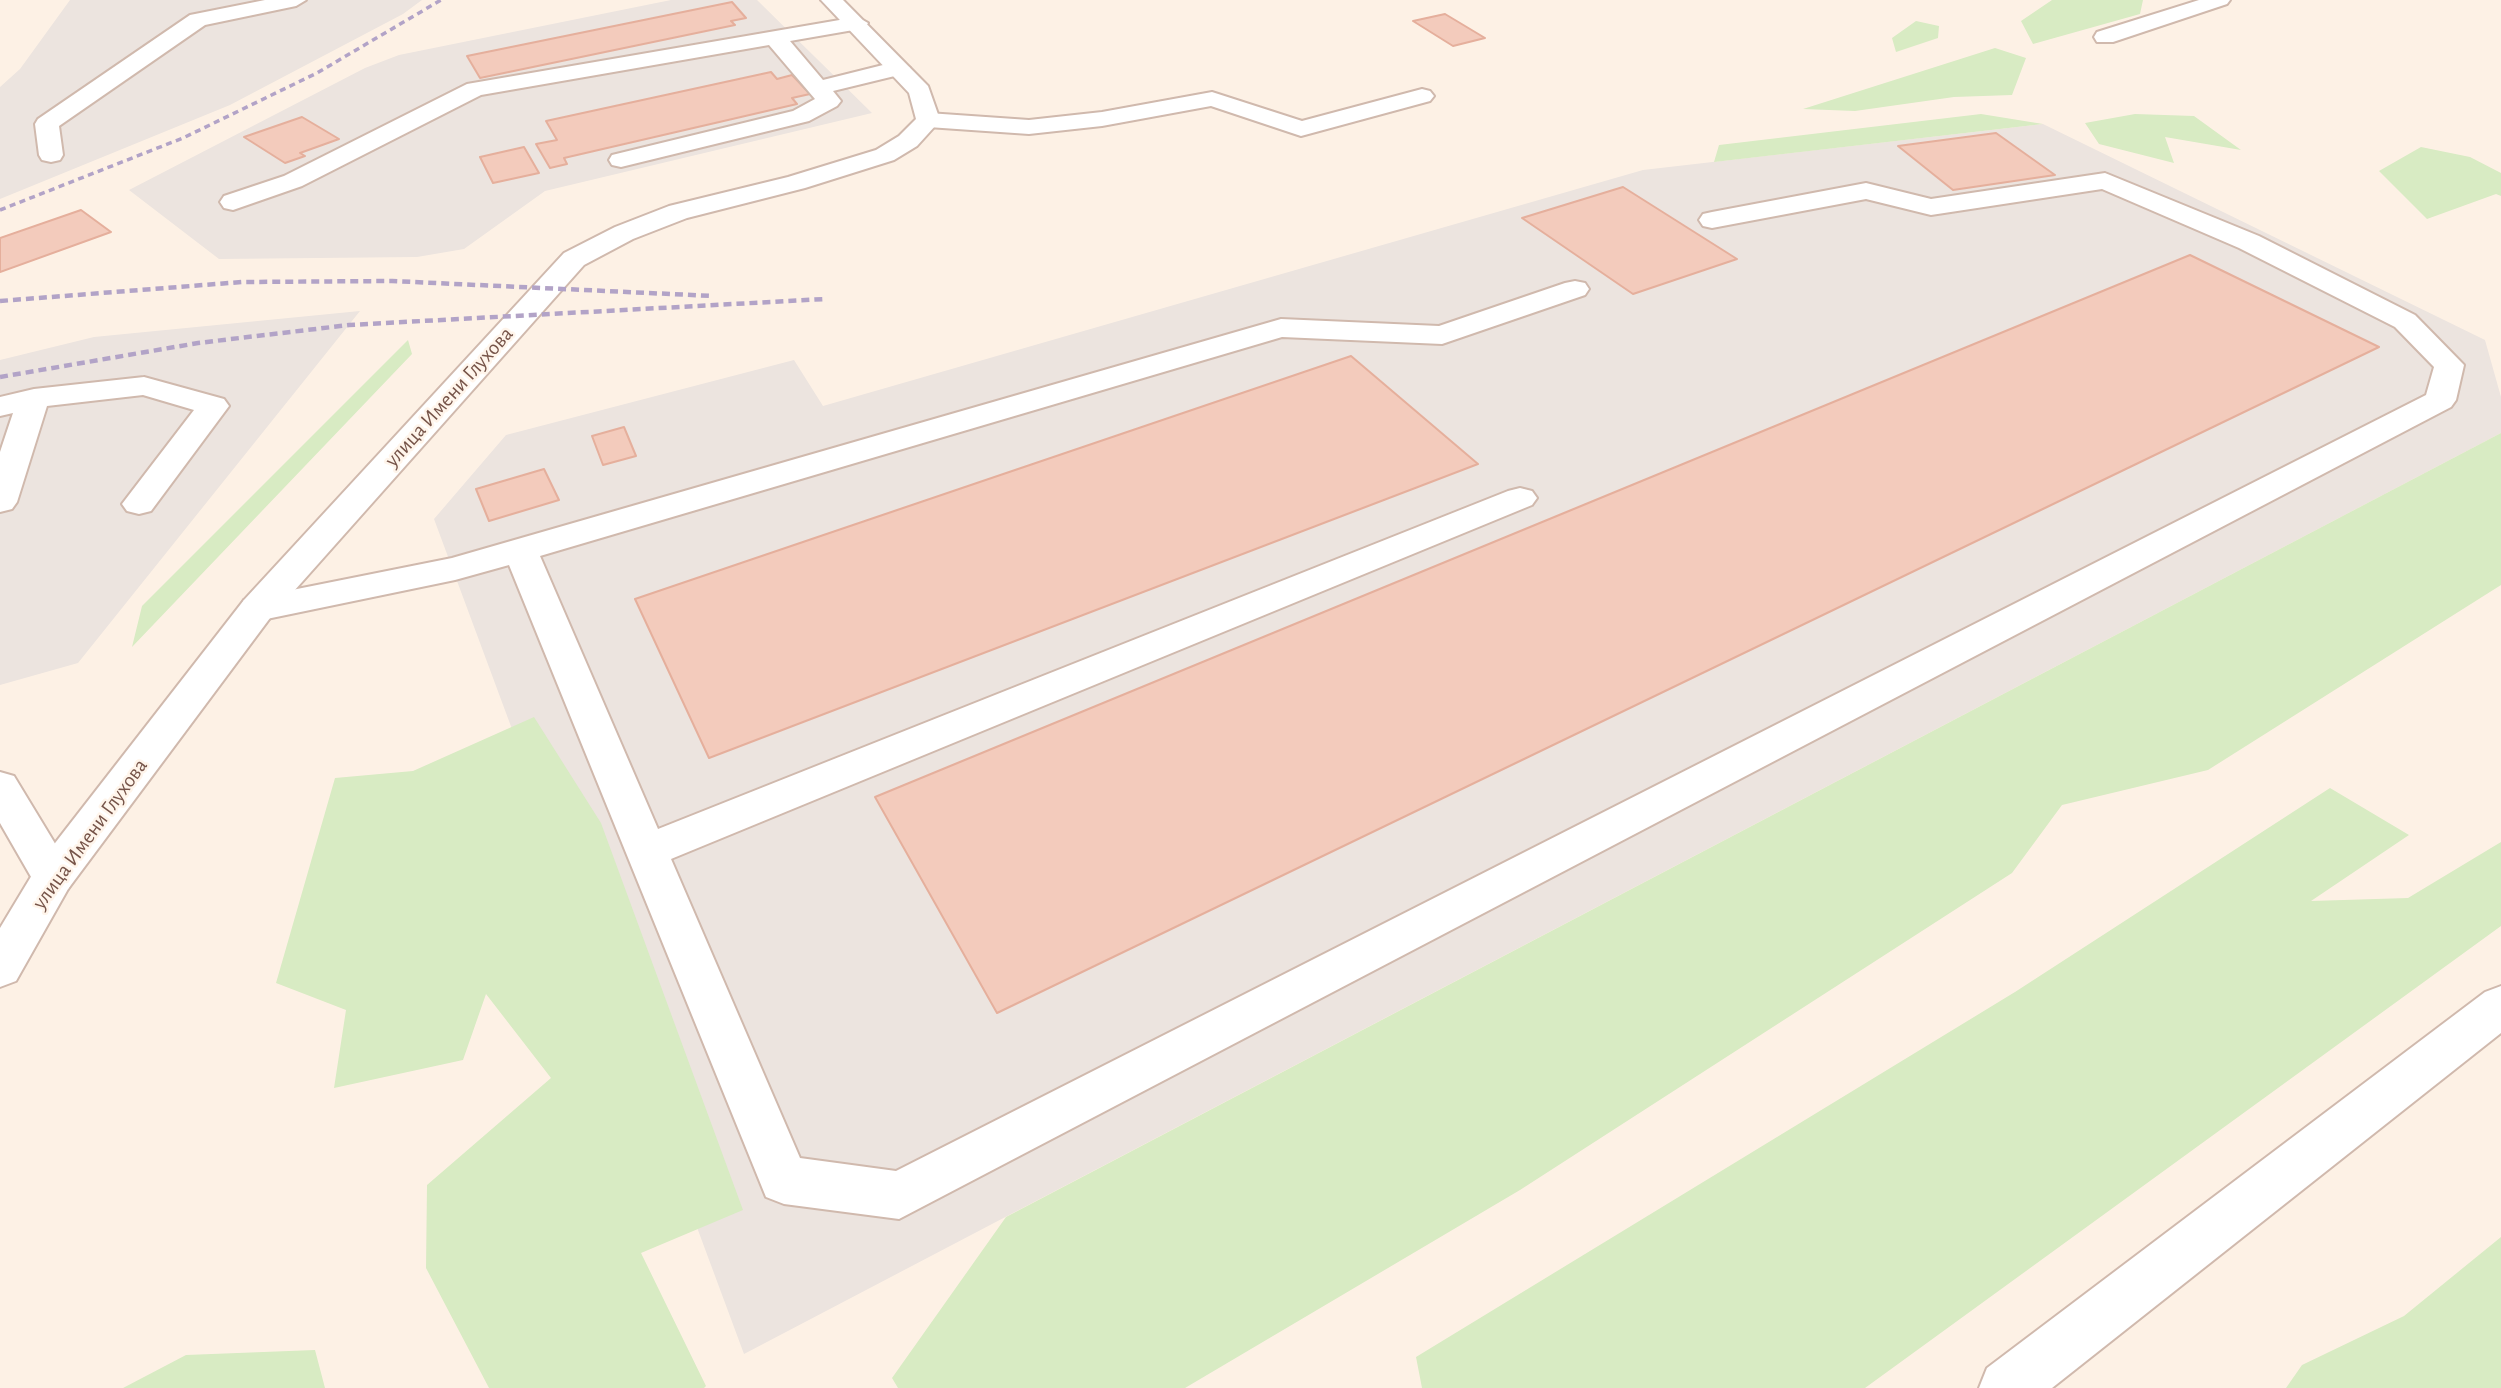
<!DOCTYPE html>
<html>
<head>
<meta charset="utf-8">
<style>
	body { margin:0 }
	canvas { display:block; background:#fdf1e5 }
</style>
</head>
<body>
<canvas width="2501" height="1388"></canvas>
<script>
const context = document.querySelector('canvas').getContext('2d');
context.lineJoin = 'round';
function paint(path, color) { context.fillStyle = color; context.fill(path, 'evenodd'); }
const toPath = rows => new Path2D(rows.map(r => 'M' + r).join(''));
function trace(path, color, width, dash) { context.strokeStyle = color; context.lineWidth = width; context.lineCap = dash ? 'butt' : 'round'; context.setLineDash(dash || []); context.stroke(path); }
function write(font, color, halo, rows, align = 'center') {
  context.font = font + ' "Alegreya Sans",sans-serif'; context.lineWidth = 5; context.setLineDash([]); context.textBaseline = 'middle'; context.strokeStyle = halo; context.fillStyle = color; for (const [text, x, y, turn = 0] of rows) {
    context.save(); context.translate(x, y); context.rotate((+turn || 0) * Math.PI / 180); context.textAlign = isNaN(turn) ? turn : align; if (halo) context.strokeText(text, 0, 0); context.fillText(text, 0, 0); context.restore();
  }
}
const industrial = toPath([
	[70,0,422,0,403,14,230,105,0,199,0,87,20,69],
	[671,0,757,0,872,113,545,191,464,249,417,257,219,259,129,190,365,68,399,55],
	[2043,124,2485,340,2501,397,2501,433,744,1354,434,519,506,435,794,360,823,406,1643,170],
	[360,311,78,663,0,685,0,360,94,337]
]);
const green = toPath([
	[2052,0,2143,0,2140,14,2033,44,2021,21],
	[1916,21,1939,26,1938,38,1896,52,1892,38],
	[1995,48,2026,58,2012,95,1954,97,1855,111,1803,109],
	[1981,114,2043,124,1714,162,1719,145],
	[2135,114,2194,116,2241,150,2165,137,2174,163,2099,144,2085,123],
	[2421,147,2470,157,2501,173,2501,196,2496,194,2427,219,2379,171],
	[408,340,412,354,132,647,142,606],
	[2501,433,2501,585,2208,770,2062,805,2012,873,1520,1190,1185,1388,898,1388,892,1378,1006,1217],
	[534,717,601,823,743,1210,641,1253,706,1386,704,1388,489,1388,426,1268,427,1185,551,1078,486,994,463,1060,334,1088,346,1010,276,983,335,778,413,771],
	[2330,788,2409,835,2311,901,2408,898,2501,842,2501,926,1865,1388,1422,1388,1416,1357,2015,992],
	[2501,1237,2501,1388,2286,1388,2302,1365,2404,1316],
	[315,1350,325,1388,123,1388,186,1355]
]);
const building = toPath([
	[732,2,746,18,731,21,735,25,480,78,467,56,732,2],
	[1445,14,1485,38,1453,46,1413,21,1445,14],
	[771,72,777,79,792,75,810,94,792,98,797,104,564,158,567,164,550,168,536,144,557,140,546,121,771,72],
	[302,117,339,139,300,153,305,156,285,163,244,137,302,117],
	[1996,133,2055,175,1953,190,1898,146,1996,133],
	[524,147,539,173,493,183,480,157,524,147],
	[1623,187,1737,259,1633,294,1522,218,1623,187],
	[81,210,111,232,0,272,0,238,81,210],
	[2190,255,2379,347,997,1013,875,797,2190,255],
	[1351,356,1478,464,709,758,635,599,1351,356],
	[624,427,636,456,603,465,592,436,624,427],
	[544,469,559,500,489,521,476,489,544,469]
]);
const service = toPath([
	[265,0,306,0,296,6,205,25,59,126,63,155,60,160,51,162,42,160,39,155,35,124,38,119,190,15,265,0],
	[2199,0,2230,0,2227,4,2113,42,2097,42,2094,37,2097,32,2199,0],
	[857,17,868,23,865,28,790,41,823,80,899,61,910,68,907,73,833,91,841,101,837,106,809,121,621,167,612,165,609,160,612,155,793,111,815,99,769,45,481,95,302,186,233,210,224,208,220,202,224,196,284,176,467,84,857,17],
	[1422,89,1430,91,1434,96,1430,101,1301,136,1211,106,1102,126,1029,134,928,127,920,125,916,120,920,115,928,113,1029,120,1102,112,1212,92,1302,121,1422,89],
	[2105,173,2259,236,2415,315,2464,365,2456,400,2451,407,899,1219,784,1204,766,1197,509,565,455,580,257,621,244,618,239,609,244,600,257,597,452,558,1281,319,1439,326,1565,283,1575,281,1585,283,1589,289,1585,295,1442,344,1282,337,540,556,658,829,1508,491,1520,488,1532,491,1537,498,1532,505,671,859,800,1158,896,1171,2426,395,2434,367,2395,327,2239,248,2102,189,1931,215,1866,199,1712,228,1703,226,1699,220,1703,214,1712,212,1866,183,1931,199,2105,173],
	[144,377,224,399,229,406,151,511,139,514,127,511,122,504,194,410,143,395,47,406,17,502,12,509,0,512,0,452,13,413,0,416,0,397,34,389,144,377],
	[0,772,14,776,68,865,75,877,68,889,53,894,38,889,0,823,0,772],
	[2501,986,2501,1033,2052,1388,1979,1388,1987,1368,2485,992,2501,986]
]);
const minor = toPath([
	[821,0,843,0,928,86,940,120,936,125,917,146,894,160,805,188,687,218,633,239,584,265,270,618,68,889,16,981,0,987,0,928,38,865,244,600,564,253,615,227,669,206,788,177,876,150,899,136,916,119,909,93,821,0]
]);
const railFar1 = toPath([
	[0,210,183,138,317,73,441,0]
]);
const rail = toPath([
	[0,301,242,282,392,281,713,296],
	[0,377,198,343,349,325,825,299]
]);
const streetNames = [
	["улица Имени Глухова",449,397,-48],
	["улица Имени Глухова",90,834,-54]
];
paint(industrial, '#ece4df');
paint(green, '#d8ebc3');
paint(building, '#f3cbbc');
trace(building, '#e5af9c', 2);
trace(service, '#d0b9ad', 4);
trace(minor, '#d0b9ad', 4);
paint(service, '#fff');
paint(minor, '#fff');
trace(railFar1, '#b2a3c7', 3.5, [6, 4.5]);
trace(rail, '#b2a3c7', 4.5, [8, 5]);
write('21px', '#765449', '#fff5eb', streetNames);
</script>
</body>
</html>
